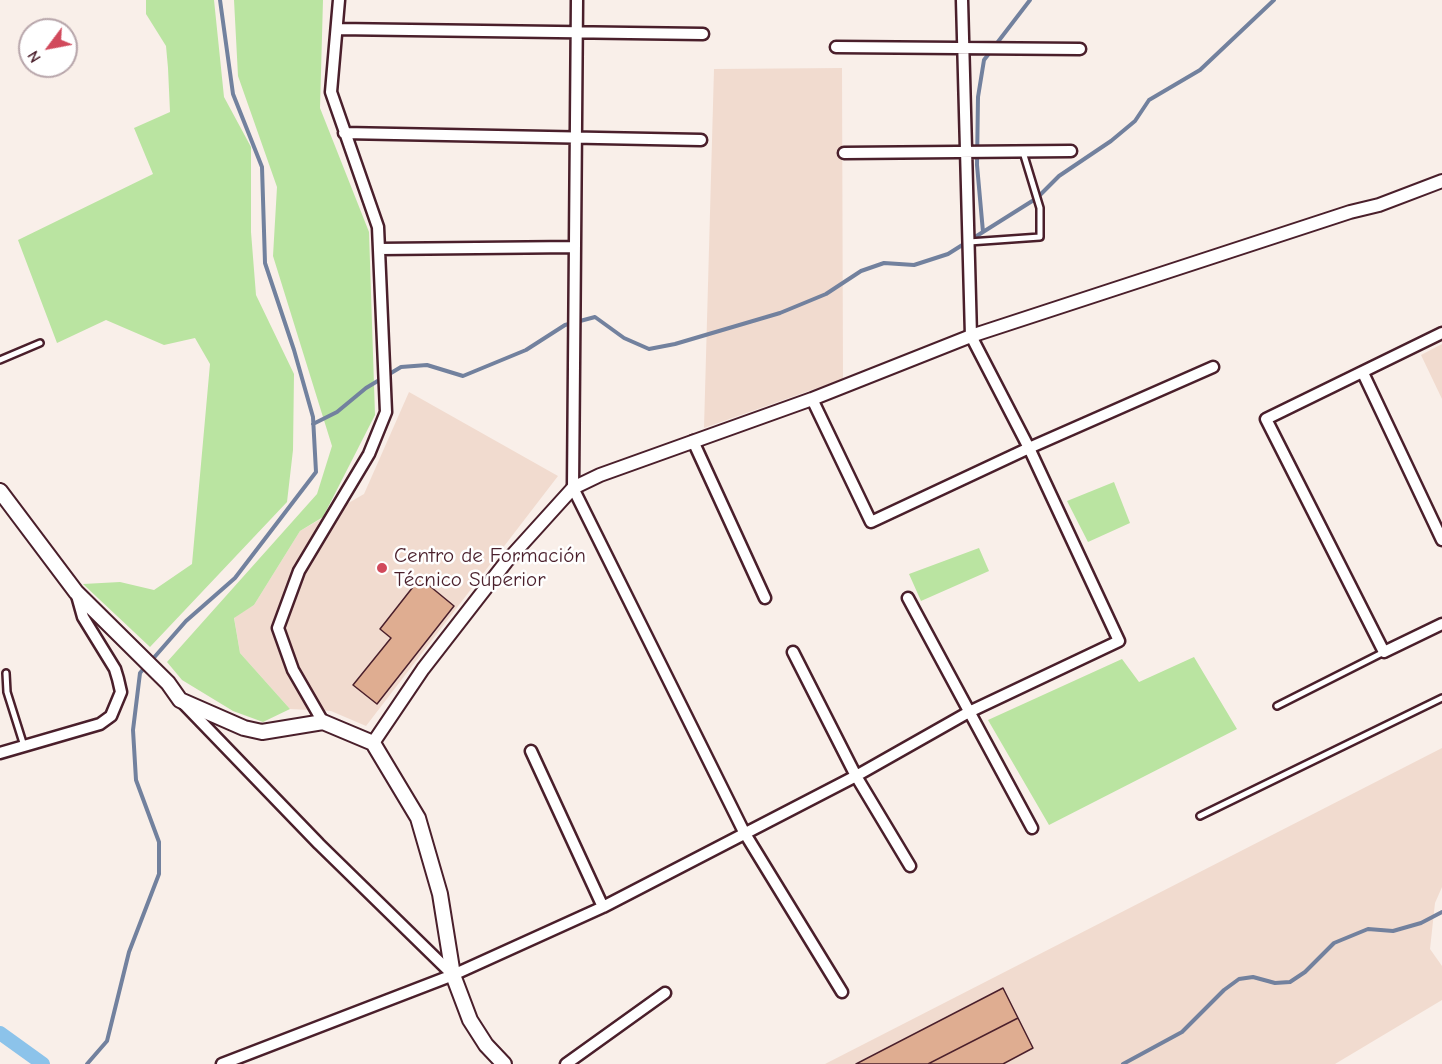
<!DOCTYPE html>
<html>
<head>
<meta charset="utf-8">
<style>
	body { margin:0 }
	#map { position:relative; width:1442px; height:1064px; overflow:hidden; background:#f9efe9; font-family:"Comic Neue",sans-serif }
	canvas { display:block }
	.north { position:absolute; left:18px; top:18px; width:60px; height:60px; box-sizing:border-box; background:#fff; border:2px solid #b7a5aa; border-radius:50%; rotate:238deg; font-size:16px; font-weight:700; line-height:24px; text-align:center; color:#4a1f2b }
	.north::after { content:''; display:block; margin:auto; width:21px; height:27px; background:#d1495b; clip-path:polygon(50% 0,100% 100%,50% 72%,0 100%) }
</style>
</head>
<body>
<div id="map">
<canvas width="1442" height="1064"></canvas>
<div class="north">N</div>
</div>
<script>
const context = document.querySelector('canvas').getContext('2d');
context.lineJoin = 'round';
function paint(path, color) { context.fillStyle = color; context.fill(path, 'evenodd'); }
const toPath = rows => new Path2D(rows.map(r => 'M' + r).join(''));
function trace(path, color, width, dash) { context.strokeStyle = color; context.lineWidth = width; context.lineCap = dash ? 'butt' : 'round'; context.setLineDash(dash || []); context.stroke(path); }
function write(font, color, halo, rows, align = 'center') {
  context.font = font + ' "Comic Neue",sans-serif'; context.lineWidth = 5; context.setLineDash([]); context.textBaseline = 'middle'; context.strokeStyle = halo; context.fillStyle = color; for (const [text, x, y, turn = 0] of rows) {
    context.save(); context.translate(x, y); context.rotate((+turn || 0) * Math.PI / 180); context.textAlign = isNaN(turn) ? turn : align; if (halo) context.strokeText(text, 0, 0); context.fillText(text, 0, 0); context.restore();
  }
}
const built = toPath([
	[842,68,843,379,704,428,714,69],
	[1442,344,1442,399,1421,355],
	[409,392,558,476,366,726,331,711,290,709,240,653,234,617,254,605,300,531,364,494],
	[1442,748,1442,887,1435,903,1430,949,1442,966,1442,1000,1335,1064,825,1064]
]);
const green = toPath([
	[146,0,214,0,224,97,251,147,251,232,256,295,294,374,293,450,287,502,150,647,83,584,120,582,154,590,192,564,210,364,195,338,164,345,106,320,57,343,18,240,153,174,134,128,170,112,168,68,166,46,146,14],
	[234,0,323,0,320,108,369,232,375,415,323,517,300,531,254,605,234,618,240,653,290,709,263,722,233,711,182,680,167,662,317,494,332,446,273,256,277,187,238,76],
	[1114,482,1130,523,1088,542,1067,501],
	[979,548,989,571,921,601,909,574],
	[1194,657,1237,729,1049,825,988,720,1122,659,1139,682]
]);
const stream = toPath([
	[983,232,977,165,978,97,984,60,1030,0],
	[313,424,337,412,366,388,401,367,427,365,463,376,526,350,565,325,595,317,624,338,649,349,675,344,780,313,826,294,861,271,884,263,914,265,948,254,1037,198,1059,176,1111,141,1135,121,1149,100,1200,70,1274,0],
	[151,661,186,621,235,578,316,472,313,417,294,350,265,263,262,167,233,94,220,0],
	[87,1064,107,1041,129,952,159,874,159,842,136,780,133,730,140,673,146,666],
	[1123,1064,1182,1032,1224,990,1239,979,1253,977,1275,983,1290,982,1305,972,1334,943,1368,929,1393,931,1421,923,1442,912]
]);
const canal = toPath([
	[0,1033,43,1064]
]);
const building = toPath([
	[420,578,454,606,377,704,353,685,391,638,380,629,420,578],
	[1003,988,1018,1018,928,1064,856,1064,1003,988],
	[1018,1018,1033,1048,1003,1064,928,1064,1018,1018]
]);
const service = toPath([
	[969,242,1040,237,1040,208,1023,152],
	[0,360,40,343],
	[6,673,7,692,24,746],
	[1277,706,1384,652],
	[1200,816,1442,698]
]);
const minor = toPath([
	[577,0,573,488,744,832,842,992],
	[337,29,703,34],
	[836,47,1080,49],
	[344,133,701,140],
	[844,153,1071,151],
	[379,249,575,247],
	[1442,333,1266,419,1384,652,1442,624],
	[1363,373,1442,540],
	[812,399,871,522,1029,448,1213,367],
	[693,441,765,598],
	[908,598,1032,828],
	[793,652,856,776,910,866],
	[183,703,319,844,453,975],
	[323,722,293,670,278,628,299,571,369,454,386,412,378,227,331,92,339,0],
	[531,751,603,907],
	[0,753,100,724,111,716,121,692,118,679,115,669,83,617,76,592],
	[222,1064,453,975,603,907,856,776,969,712,1119,641,1029,448,971,336,962,0],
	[566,1064,665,993]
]);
const tertiary = toPath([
	[373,743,423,669,506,562,573,488,600,475,812,399,971,336,1350,212,1379,205,1442,181]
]);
const secondary = toPath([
	[0,491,76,592,168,683,180,700,244,728,262,732,323,722,373,743,418,818,440,894,453,975,470,1020,486,1045,504,1064]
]);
const markers = [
	[382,568,6,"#d1495b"]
];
const poiNames = [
	["Centro de Formación",394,556],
	["Técnico Superior",394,580]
];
paint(built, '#f1dbcf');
paint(green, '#bae4a1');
trace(stream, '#72819e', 4);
trace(canal, '#8cc3ea', 14);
paint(building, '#dfad91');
trace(building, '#4a1f2b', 1.5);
trace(service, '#4a1f2b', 10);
trace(minor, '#4a1f2b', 15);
trace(tertiary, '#4a1f2b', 16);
trace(secondary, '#4a1f2b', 18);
trace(service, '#fff', 5);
trace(minor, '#fff', 10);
trace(tertiary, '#fff', 12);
trace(secondary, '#fff', 14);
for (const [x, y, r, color] of markers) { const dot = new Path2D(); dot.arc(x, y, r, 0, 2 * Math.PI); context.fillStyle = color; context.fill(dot); trace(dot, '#fff', 2); }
write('21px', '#4a1f2b', '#fff', poiNames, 'left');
</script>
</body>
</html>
